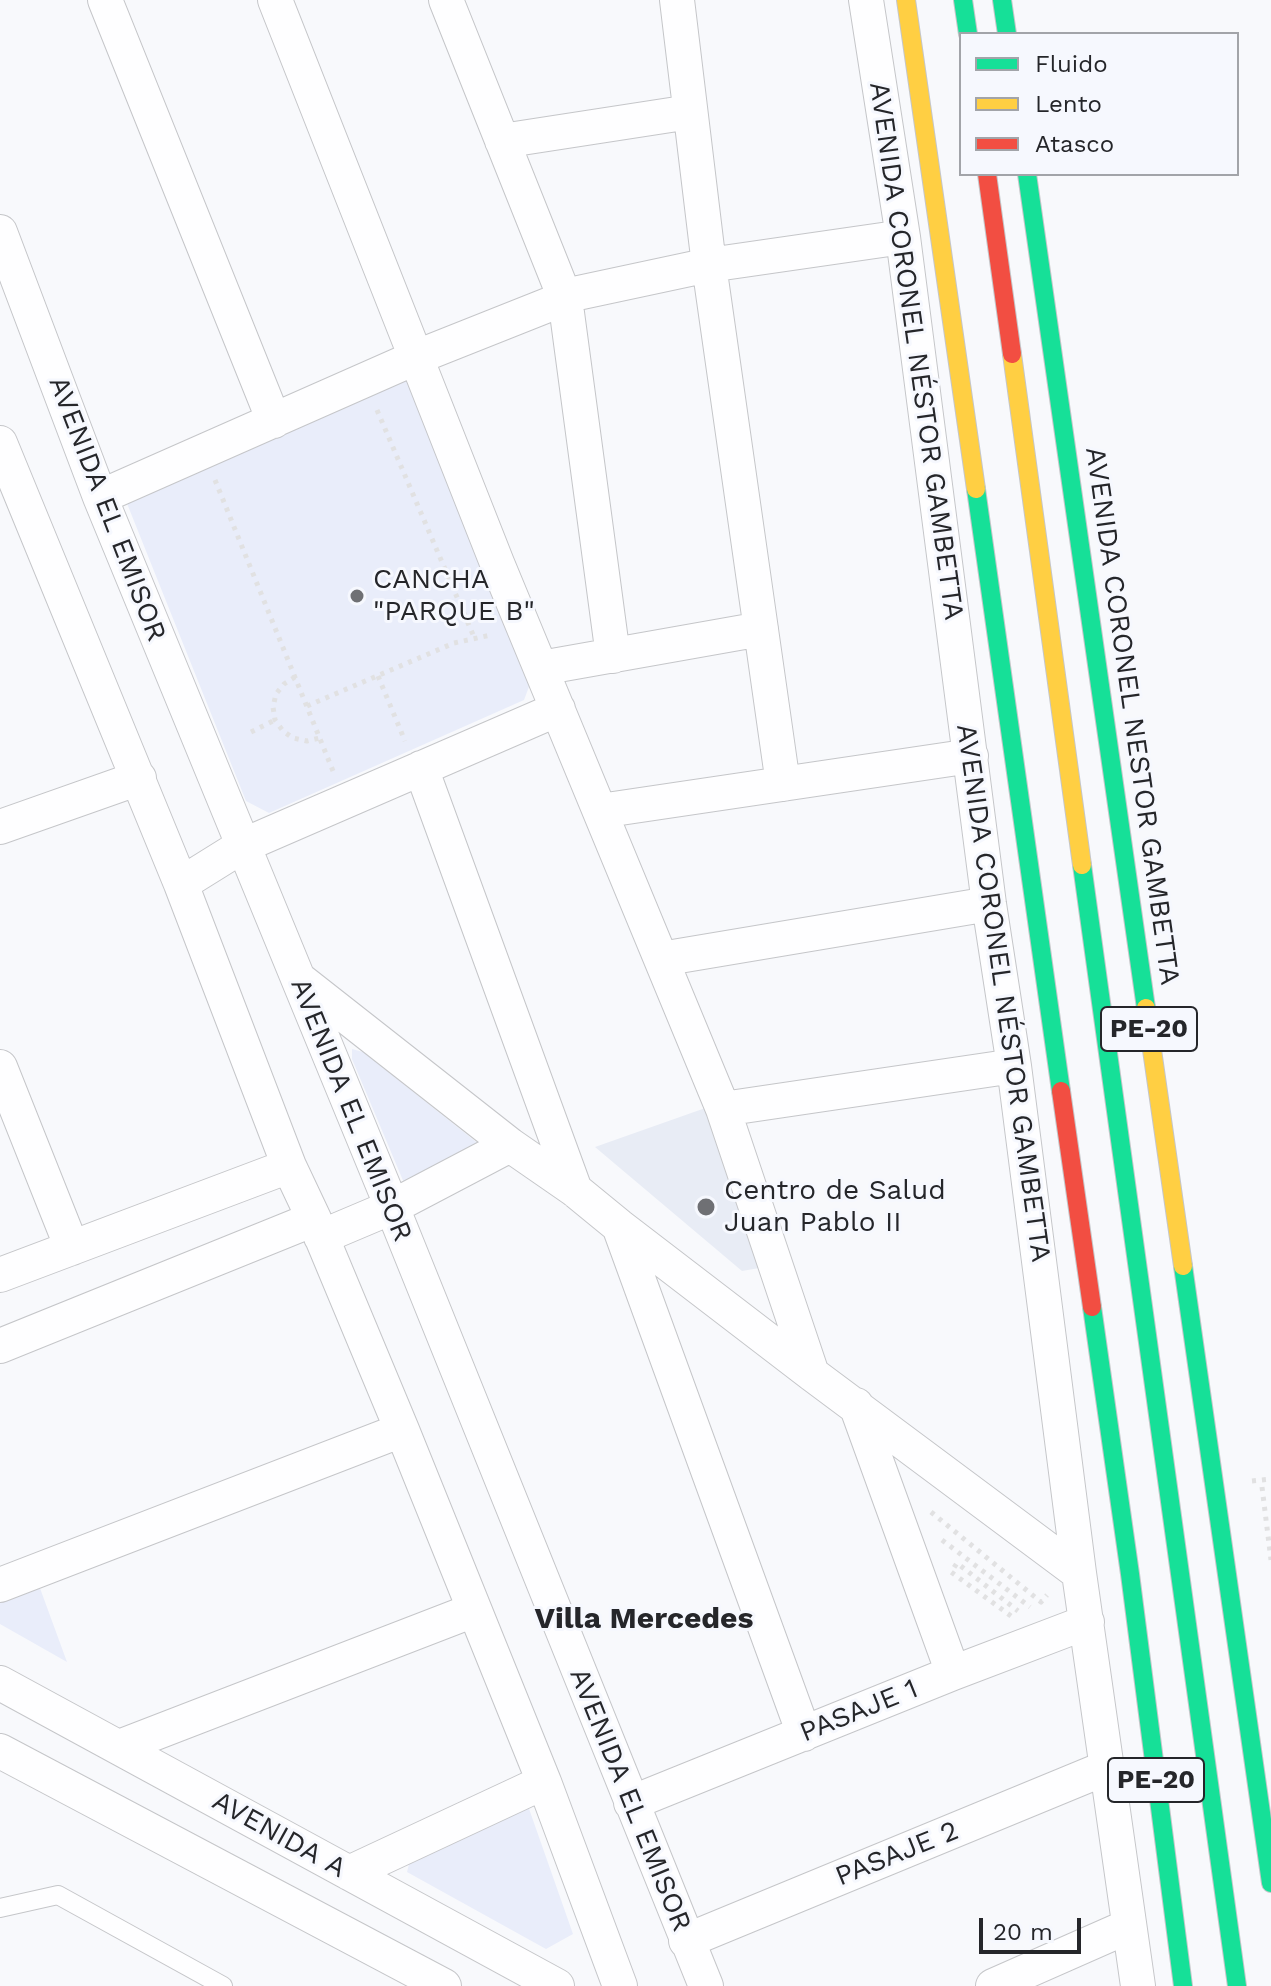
<!DOCTYPE html>
<html>
<head>
<meta charset="utf-8">
<style>
	body { margin:0 }
	#map { position:relative; width:1271px; height:1986px; overflow:hidden; background:#f8f9fc; font-family:"Work Sans",sans-serif }
	canvas { display:block }
	.legend { position:absolute; left:959px; top:32px; width:280px; height:144px; box-sizing:border-box; background:#f6f8fe; border:2px solid #a2a4a9; margin:0; padding:10px 14px; list-style:none; font-size:24px; color:#25262a }
	.legend li { display:flex; align-items:center; gap:16px; height:40px }
	.legend b { width:40px; border:2px solid #a2a4a9 }
	.scale { position:absolute; left:979px; top:1918px; width:102px; height:36px; box-sizing:border-box; border:4px solid #25262a; border-top:0; padding-left:10px; font-size:24px; line-height:28px; white-space:nowrap; color:#25262a; -webkit-text-stroke:6px #f6f8fe; paint-order:stroke }
</style>
</head>
<body>
<div id="map">
<canvas width="1271" height="1986"></canvas>
<ul class="legend">
<li><b style="height:10px;background:#16e098"></b>Fluido</li>
<li><b style="height:10px;background:#ffcf43"></b>Lento</li>
<li><b style="height:10px;background:#f24e42"></b>Atasco</li>
</ul>
<div class="scale">20 m</div>
</div>
<script>
const context = document.querySelector('canvas').getContext('2d');
context.lineJoin = 'round';
function paint(path, color) { context.fillStyle = color; context.fill(path, 'evenodd'); }
const toPath = rows => new Path2D(rows.map(r => 'M' + r).join(''));
function trace(path, color, width, dash) { context.strokeStyle = color; context.lineWidth = width; context.lineCap = dash ? 'butt' : 'round'; context.setLineDash(dash || []); context.stroke(path); }
function write(font, color, halo, rows, align = 'center') {
  context.font = font + ' "Work Sans",sans-serif'; context.lineWidth = 6; context.setLineDash([]); context.textBaseline = 'middle'; context.strokeStyle = halo; context.fillStyle = color; for (const [text, x, y, turn = 0] of rows) {
    context.save(); context.translate(x, y); context.rotate((+turn || 0) * Math.PI / 180); context.textAlign = isNaN(turn) ? turn : align; if (halo) context.strokeText(text, 0, 0); context.fillText(text, 0, 0); context.restore();
  }
}
const built = toPath([
	[711,1106,765,1267,742,1271,595,1147]
]);
const green = toPath([
	[405,373,530,684,524,700,269,813,246,801,126,501],
	[352,1049,363,1052,480,1145,407,1190,352,1059],
	[37,1580,67,1662,0,1624,0,1597],
	[527,1803,573,1934,546,1949,407,1872,412,1852]
]);
const path = toPath([
	[377,410,474,637],
	[215,480,333,771],
	[378,676,405,741],
	[295,677,284,684,276,694,273,707,275,720,283,731,293,738,307,741,320,738],
	[307,706,454,643,491,635],
	[251,732,275,720],
	[1252,1481,1271,1479],
	[1262,1487,1271,1560],
	[931,1512,1041,1602,1047,1595],
	[942,1540,1030,1607],
	[1011,1616,951,1572,957,1563,1018,1611]
]);
const lane = toPath([
	[0,1908,58,1895,223,1986]
]);
const street = toPath([
	[105,0,274,421],
	[275,0,497,563,723,1109,812,1374],
	[446,0,565,298,613,656],
	[677,0,709,265,783,784],
	[866,0,903,237,989,904,1014,1066,1079,1573,1138,1986],
	[502,141,690,112],
	[0,232,100,497,392,1207,706,1986],
	[0,443,181,884,289,1166,314,1219,402,1430,544,1782,620,1986],
	[100,497,417,357,578,293,709,265,903,237],
	[541,668,761,629],
	[421,768,575,1190],
	[600,811,971,756],
	[0,827,139,778],
	[181,884,242,846,558,709],
	[661,959,989,904],
	[300,980,510,1145,575,1190,619,1226,812,1374,1079,1573],
	[0,1067,72,1248],
	[723,1109,1014,1066],
	[619,1226,804,1734],
	[321,1237,392,1207,510,1145],
	[0,1275,289,1166],
	[0,1346,314,1219],
	[856,1405,953,1673],
	[0,1585,402,1430],
	[0,1683,557,1986],
	[119,1747,474,1610],
	[0,1751,444,1986],
	[631,1803,953,1673,1087,1622],
	[349,1873,544,1782],
	[686,1941,1108,1767],
	[993,1986,1129,1926]
]);
const fast = toPath([
	[963,0,968,34],
	[1002,0,1007,34],
	[1027,174,1146,1008],
	[976,489,1061,1091],
	[1082,865,1237,1986],
	[1183,1266,1271,1883],
	[1092,1307,1130,1574,1183,1986]
]);
const slow = toPath([
	[906,0,976,489],
	[1012,354,1082,865],
	[1146,1008,1183,1266]
]);
const jam = toPath([
	[987,174,1012,354],
	[1061,1091,1092,1307]
]);
const markers = [
	[357,596,8,"#6f7074"],
	[706,1207,10,"#6f7074"]
];
const shields = [
	[1149,1029,96],
	[1156,1780,96]
];
const shieldNames = [
	["PE-20",1149,1029],
	["PE-20",1156,1780]
];
const streetNames = [
	["AVENIDA CORONEL NÉSTOR GAMBETTA",916,351,82],
	["AVENIDA EL EMISOR",107,509,69],
	["AVENIDA CORONEL NESTOR GAMBETTA",1132,716,82],
	["AVENIDA CORONEL NÉSTOR GAMBETTA",1003,993,82],
	["AVENIDA EL EMISOR",351,1110,68],
	["PASAJE 1",859,1711,-22],
	["AVENIDA EL EMISOR",630,1800,68],
	["AVENIDA A",279,1835,29],
	["PASAJE 2",897,1854,-22]
];
const poiNames = [
	["CANCHA",373,580],
	["\"PARQUE B\"",373,612],
	["Centro de Salud",724,1191],
	["Juan Pablo II",724,1223]
];
const neighbourhoodNames = [
	["Villa Mercedes",644,1619]
];
paint(built, '#e8ecf5');
paint(green, '#e9edfa');
trace(lane, '#c5c6c9', 20);
trace(street, '#c5c6c9', 36);
trace(fast, '#c5c6c9', 20);
trace(slow, '#c5c6c9', 20);
trace(jam, '#c5c6c9', 20);
trace(path, '#e1e1e2', 5, [4, 6]);
trace(lane, '#fefeff', 18);
trace(street, '#fefeff', 34);
trace(fast, '#16e098', 18);
trace(slow, '#ffcf43', 18);
trace(jam, '#f24e42', 18);
for (const [x, y, r, color] of markers) { const dot = new Path2D(); dot.arc(x, y, r, 0, 2 * Math.PI); context.fillStyle = color; context.fill(dot); trace(dot, '#f6f8fe', 3); }
for (const [x, y, w] of shields) { const box = new Path2D(); box.roundRect(x - w / 2, y - 22, w, 44, 6); context.fillStyle = '#f6f8fe'; context.fill(box); trace(box, '#25262a', 2); }
write('bold 26px', '#25262a', null, shieldNames);
write('28px', '#25262a', '#f6f8fe', streetNames);
write('28px', '#25262a', '#f6f8fe', poiNames, 'left');
write('bold 30px', '#25262a', '#f6f8fe', neighbourhoodNames);
</script>
</body>
</html>
